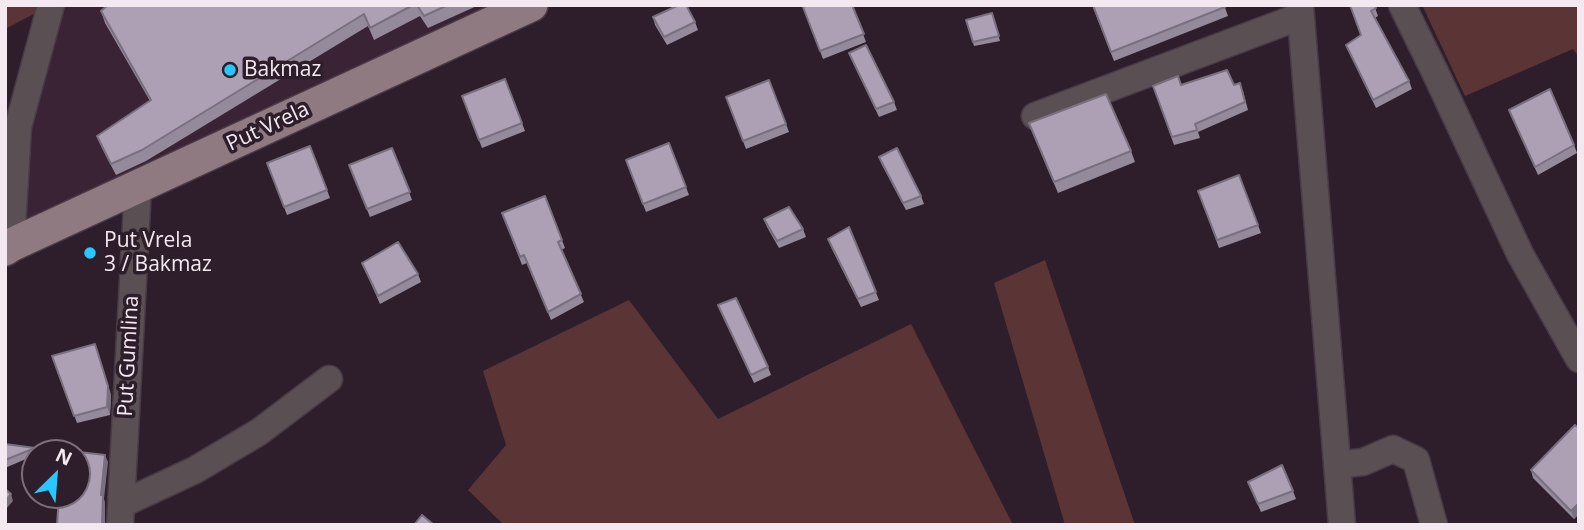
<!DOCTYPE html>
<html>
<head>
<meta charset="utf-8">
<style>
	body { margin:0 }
	#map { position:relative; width:1584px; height:530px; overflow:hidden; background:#2e1e2b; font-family:"Open Sans",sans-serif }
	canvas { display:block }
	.frame { position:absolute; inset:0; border:7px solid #f4e9f1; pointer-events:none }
	.north { position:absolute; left:21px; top:439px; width:70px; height:70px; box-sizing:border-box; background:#2e1e2b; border:2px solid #7d6f7a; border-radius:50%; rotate:25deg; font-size:19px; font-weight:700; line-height:28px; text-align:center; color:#f4e9f1 }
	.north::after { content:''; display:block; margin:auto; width:24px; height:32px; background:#27c8ff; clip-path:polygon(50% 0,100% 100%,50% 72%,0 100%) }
</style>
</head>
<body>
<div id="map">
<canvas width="1584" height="530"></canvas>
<div class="frame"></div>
<div class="north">N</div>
</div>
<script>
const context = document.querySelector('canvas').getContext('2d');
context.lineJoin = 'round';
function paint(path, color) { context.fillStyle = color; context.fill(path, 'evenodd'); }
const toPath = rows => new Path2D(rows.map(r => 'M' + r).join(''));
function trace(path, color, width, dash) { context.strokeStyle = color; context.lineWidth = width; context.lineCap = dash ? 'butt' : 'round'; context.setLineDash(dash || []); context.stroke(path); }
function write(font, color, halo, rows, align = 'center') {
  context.font = font + ' "Open Sans",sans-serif'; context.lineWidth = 7; context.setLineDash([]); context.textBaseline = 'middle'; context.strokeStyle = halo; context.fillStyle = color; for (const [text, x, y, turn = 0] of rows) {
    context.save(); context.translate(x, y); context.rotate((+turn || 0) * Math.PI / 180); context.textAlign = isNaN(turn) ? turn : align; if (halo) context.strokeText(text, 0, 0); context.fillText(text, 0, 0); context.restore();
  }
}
const built = toPath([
	[51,5,531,5,11,245]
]);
const green = toPath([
	[5,5,51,5,5,29],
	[1422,5,1579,5,1579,57,1573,49,1465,96],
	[1045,260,1135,525,1065,525,994,283],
	[629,300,718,419,911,324,1013,525,504,525,468,490,506,445,483,371]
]);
const minor = toPath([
	[1300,5,1342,525],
	[1402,5,1435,72,1520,254,1579,359],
	[1035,116,1301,16],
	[11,245,18,127,51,5],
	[1337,465,1363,462,1393,449,1416,460,1434,525],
	[122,504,195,470,259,432,329,379],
	[120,525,138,186]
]);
const major = toPath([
	[5,249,11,245,531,5]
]);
const wall = toPath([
	[108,5,479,5,428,28,420,16,374,40,368,26,146,161,116,175,102,148,97,136,150,101,105,23,101,11],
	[852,5,866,42,823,59,803,7],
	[1092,5,1224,5,1228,16,1114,61],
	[1350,5,1374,5,1378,16,1375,18,1409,81,1412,89,1376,108,1346,45,1361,35],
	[992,13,1000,41,974,46,966,20],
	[653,17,695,22,698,30,667,45,655,25],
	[849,53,894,102,897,110,879,117],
	[505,79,525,131,482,148,462,96],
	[1182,85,1234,85,1243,91,1248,110,1198,132,1200,138,1174,145,1153,86],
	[726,97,786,124,789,132,746,149],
	[1509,110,1574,145,1577,153,1538,175],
	[1033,134,1131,151,1135,162,1058,193],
	[669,143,689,195,646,212,626,160],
	[310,146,330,198,287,215,267,163],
	[392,148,412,200,370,217,349,165],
	[879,157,921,196,924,204,906,210,882,165],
	[1239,175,1261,233,1219,248,1198,191],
	[545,196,565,248,561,250,584,302,551,320,527,263,522,265,502,213],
	[764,219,803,229,806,237,779,248,767,227],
	[849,227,879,300,861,307,831,247,828,239],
	[362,263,418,274,421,282,380,304],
	[718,305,768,367,771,375,754,383],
	[52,356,111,394,110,415,77,423],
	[1579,428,1579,514,1574,519,1533,478,1531,470],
	[5,444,35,448,37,453,35,453,35,455,5,468],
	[1248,482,1293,491,1296,499,1261,512]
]);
const shadedWall = toPath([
	[95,344,111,394,110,415,107,407],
	[105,455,108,462,104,499,105,502,105,525,102,525,101,495],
	[11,494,13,501,5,510,5,501],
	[1579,503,1579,514,1574,519,1571,511]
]);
const building = toPath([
	[108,5,413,5,370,28,364,14,142,150,111,164,97,136,151,100,101,11,108,5],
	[417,5,448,5,424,16,417,5],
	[679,5,686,5,695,22,664,37,653,17,679,5],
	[808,5,852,5,864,34,820,51,803,7,808,5],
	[1093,5,1224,5,1225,7,1111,52,1093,5],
	[1350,5,1374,5,1376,8,1371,11,1409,81,1373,100,1346,45,1361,35,1350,5],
	[992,13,999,36,973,42,966,20,992,13],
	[866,45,894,102,876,109,849,53,866,45],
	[1227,70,1234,85,1240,83,1245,102,1195,124,1197,130,1172,137,1153,86,1178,76,1181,85,1227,70],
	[505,79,522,123,479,140,462,96,505,79],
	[769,80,786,124,743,141,726,97,769,80],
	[1550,89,1574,145,1535,167,1509,110,1550,89],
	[1106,94,1131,151,1054,182,1029,123,1106,94],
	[669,143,686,187,643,204,626,160,669,143],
	[310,146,327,190,284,207,267,163,310,146],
	[392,148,410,192,367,209,349,165,392,148],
	[897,148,921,196,903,203,879,157,897,148],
	[1239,175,1258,225,1217,240,1198,191,1239,175],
	[545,196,562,240,558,242,581,294,548,312,524,255,520,257,502,213,545,196],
	[789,207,803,229,777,241,764,219,789,207],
	[849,227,876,292,858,299,828,239,849,227],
	[398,242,418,274,378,296,362,263,398,242],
	[736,298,768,367,751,375,718,305,736,298],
	[95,344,108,386,107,407,74,416,52,356,95,344],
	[1575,425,1579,428,1579,503,1571,511,1531,470,1575,425],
	[5,444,35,448,5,460,5,444],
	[79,452,105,455,101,495,103,495,102,525,57,525,59,495,77,495,77,466,79,452],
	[1282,465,1293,491,1258,504,1248,482,1282,465],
	[5,489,11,494,5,501,5,489],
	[422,515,434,525,414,525,422,515]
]);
const markers = [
	[230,70,7,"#27c8ff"],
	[90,253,7,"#27c8ff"]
];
const poiNames = [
	["Bakmaz",244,70],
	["Put Vrela",104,241],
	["3 / Bakmaz",104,265]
];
const streetNames = [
	["Put Vrela",268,127,-25],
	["Put Gumlina",129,356,-87]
];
paint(built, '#392335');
paint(green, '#5b3436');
trace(minor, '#4a3a47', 29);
trace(major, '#4a3a47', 36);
trace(minor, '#5a4f53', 26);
trace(major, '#907a81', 33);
paint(wall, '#958a9c');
paint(shadedWall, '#79707f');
paint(building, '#ada0b5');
trace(building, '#79707f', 2);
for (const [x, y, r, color] of markers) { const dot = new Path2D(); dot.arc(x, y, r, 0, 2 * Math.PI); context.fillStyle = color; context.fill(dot); trace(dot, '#2e1e2b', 2.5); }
write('21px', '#f4e9f1', '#2e1e2b', poiNames, 'left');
write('21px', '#f4e9f1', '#2e1e2b', streetNames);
</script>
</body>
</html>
